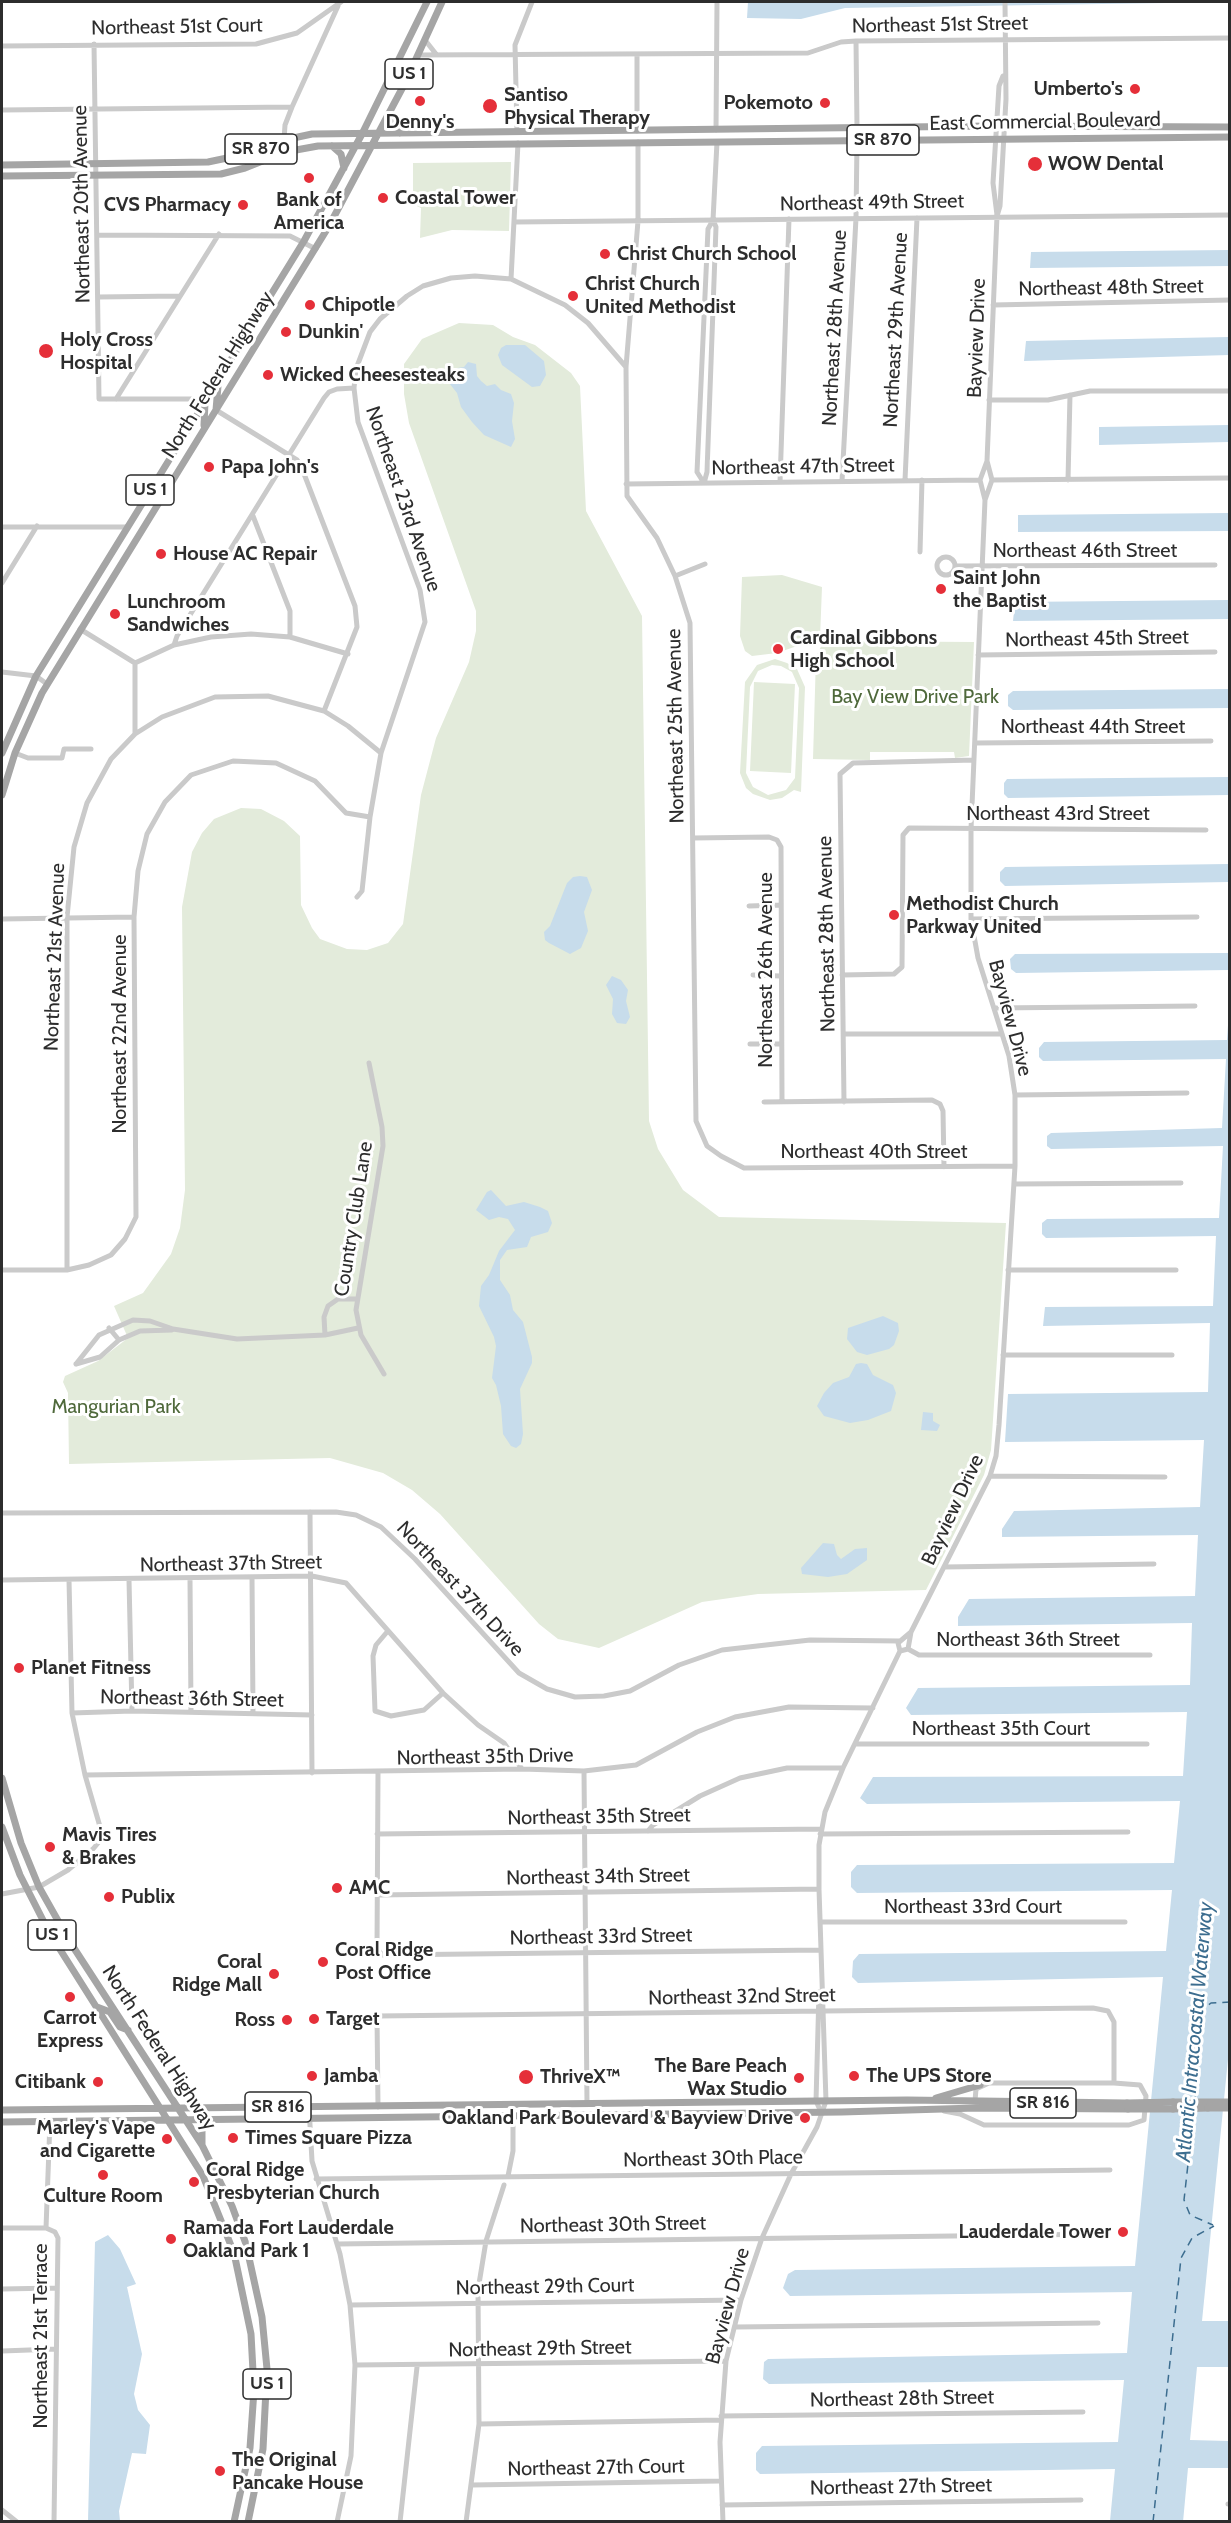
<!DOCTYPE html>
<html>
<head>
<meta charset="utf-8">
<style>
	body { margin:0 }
	#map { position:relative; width:1231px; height:2523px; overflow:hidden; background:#fff; font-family:Cabin,sans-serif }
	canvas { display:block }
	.frame { position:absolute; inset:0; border:3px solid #2d2d2d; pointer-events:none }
</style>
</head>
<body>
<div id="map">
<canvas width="1231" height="2523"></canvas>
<div class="frame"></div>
</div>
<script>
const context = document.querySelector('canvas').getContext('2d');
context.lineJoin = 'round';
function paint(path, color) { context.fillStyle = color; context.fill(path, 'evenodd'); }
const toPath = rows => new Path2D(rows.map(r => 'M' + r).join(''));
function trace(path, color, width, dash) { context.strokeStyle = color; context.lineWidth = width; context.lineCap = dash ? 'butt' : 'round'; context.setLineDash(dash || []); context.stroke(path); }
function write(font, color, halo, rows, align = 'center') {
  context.font = font + ' Cabin,sans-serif'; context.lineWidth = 6; context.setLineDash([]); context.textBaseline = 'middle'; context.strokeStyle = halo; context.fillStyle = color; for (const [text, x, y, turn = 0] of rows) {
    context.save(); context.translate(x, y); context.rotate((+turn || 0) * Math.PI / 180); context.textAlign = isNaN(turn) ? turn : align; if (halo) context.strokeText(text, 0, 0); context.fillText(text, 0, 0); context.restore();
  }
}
const green = toPath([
	[511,162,509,231,452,230,420,238,421,208,404,200,413,192,413,163],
	[459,323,493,325,513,337,535,345,571,373,580,386,586,511,642,616,649,1121,658,1149,683,1190,719,1217,1006,1223,991,1450,984,1475,926,1590,758,1594,702,1602,599,1648,558,1639,539,1624,440,1514,412,1490,383,1473,330,1458,69,1464,68,1393,63,1382,65,1376,98,1361,128,1338,114,1306,143,1293,171,1254,180,1228,185,1190,182,907,192,852,202,833,214,819,241,808,261,809,284,821,300,836,301,905,312,928,320,939,347,949,367,950,388,943,403,924,421,795,436,738,469,662,476,631,476,611,409,423,404,394,404,364,422,339],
	[782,575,822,587,820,638,777,653,752,656,745,651,740,636,742,577],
	[824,641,974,642,969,756,955,758,954,752,870,752,870,760,813,759,816,656],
	[775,659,787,663,797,669,805,687,801,792,794,790,782,798,770,800,753,794,746,788,740,773,745,682,757,665],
	[772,665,781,666,792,672,799,688,795,778,786,790,768,795,753,787,746,773,750,687,758,671],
	[754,682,795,684,791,773,750,771]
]);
const water = toPath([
	[748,2,1230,2,845,8,801,19,747,18],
	[1229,250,1229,266,1030,268,1031,252],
	[1229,337,1229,355,1024,361,1026,341],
	[506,345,525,345,544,361,546,375,540,386,532,387,502,365,498,355,501,348],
	[468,362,476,364,477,376,481,381,487,386,495,384,501,390,511,394,514,403,512,421,515,439,511,447,484,435,472,422,461,407,457,393,446,379,446,372,451,369,464,367],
	[1229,425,1229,442,1099,445,1099,427],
	[1229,513,1229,531,1018,532,1018,515],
	[1229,600,1229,619,1013,621,1015,602],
	[1229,689,1229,708,1013,710,1008,706,1008,695,1013,691],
	[1229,777,1229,795,1008,798,1004,794,1004,783,1007,779],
	[1229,864,1229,882,1005,886,1000,881,1000,872,1005,867],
	[580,876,587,877,592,890,584,912,588,931,581,948,570,954,549,943,545,940,544,932,550,926,567,883,573,877],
	[1229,953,1229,970,1016,973,1011,969,1010,959,1015,954],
	[612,976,621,980,628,990,626,1001,630,1017,626,1024,617,1023,612,1014,613,999,606,985],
	[1229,1010,1230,2039,1202,2321,1229,2321,1230,2367,1197,2367,1190,2440,1229,2441,1229,2468,1188,2468,1183,2522,1110,2521,1115,2469,760,2474,756,2470,756,2453,762,2446,1118,2442,1124,2380,769,2384,763,2379,764,2362,768,2359,1127,2353,1132,2292,790,2296,783,2288,788,2274,795,2270,1135,2266,1163,1977,858,1983,852,1977,853,1961,859,1954,1166,1951,1172,1890,857,1893,851,1887,851,1872,857,1865,1174,1863,1180,1801,867,1804,860,1798,873,1777,1183,1776,1187,1712,911,1715,906,1708,918,1688,1190,1685,1192,1623,958,1626,958,1617,969,1599,1195,1596,1198,1535,1002,1537,1002,1529,1014,1511,1200,1507,1204,1440,1005,1442,1008,1394,1208,1392,1210,1323,1043,1326,1045,1307,1213,1306,1216,1236,1046,1238,1042,1234,1042,1223,1047,1219,1219,1218,1223,1146,1051,1149,1047,1146,1047,1136,1051,1133,1222,1128,1226,1059,1043,1061,1039,1057,1039,1048,1044,1042,1227,1040],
	[491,1190,506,1206,524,1202,540,1207,548,1211,552,1223,548,1232,531,1237,527,1247,507,1250,500,1260,500,1280,510,1295,513,1310,523,1322,532,1357,532,1363,520,1389,523,1434,521,1444,516,1448,511,1446,503,1434,501,1406,496,1385,492,1378,496,1346,494,1337,479,1306,481,1286,489,1275,499,1251,515,1230,508,1219,499,1217,489,1220,476,1210,487,1192],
	[883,1316,898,1323,899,1331,894,1345,889,1349,867,1355,857,1352,847,1339,848,1328],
	[861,1363,867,1364,873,1375,893,1385,896,1393,891,1411,868,1420,850,1423,824,1416,817,1406,824,1393,833,1383,849,1377,856,1364],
	[923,1412,933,1413,933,1421,940,1425,937,1431,921,1430],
	[823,1543,834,1544,837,1555,841,1559,855,1549,867,1548,867,1560,847,1574,828,1577,802,1574,801,1568],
	[108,2235,120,2249,136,2284,127,2287,142,2354,134,2394,138,2410,150,2425,146,2454,132,2453,119,2511,120,2521,88,2521,95,2242]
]);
const ferry = toPath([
	[1195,2099,1202,2010,1211,2003,1230,2002],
	[1194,2110,1184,2200,1190,2215,1213,2225],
	[1153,2522,1181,2258,1192,2238,1214,2226]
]);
const minor = toPath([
	[425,40,436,54],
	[856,41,857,128],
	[94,44,99,399,191,399,205,402],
	[2,46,256,44,297,33,341,2],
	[419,55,808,53,841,42,856,41,1230,38],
	[2,110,292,107],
	[716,130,717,2],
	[637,131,637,54],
	[517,132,515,45,532,2],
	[284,140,285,125,292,107,338,6],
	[638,142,638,221,626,367,627,496,657,538,675,576,690,623,696,1121,707,1146,721,1156,744,1168,1015,1166],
	[997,215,993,183,999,86,1003,76],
	[515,222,1230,215],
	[97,235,290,236,316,249],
	[511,279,518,143],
	[98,297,179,296],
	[993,305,1230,300],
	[354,388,358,422,420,590,425,622,381,753,370,817,362,891,357,897],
	[116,399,219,234],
	[989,400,1048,400,1090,391,1230,391],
	[216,410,297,460,301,466,355,606,357,627,324,711],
	[905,480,917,218],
	[992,480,1229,478],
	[1068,480,1070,395],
	[842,481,856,218,857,141],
	[780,482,789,219],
	[704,483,697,472,708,229,713,220,717,142],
	[704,483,707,472,716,227,713,220],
	[626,484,980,480],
	[985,500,992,480,987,461,997,216,1000,206,1006,99,1005,2],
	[253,516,290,611,290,637],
	[2,527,128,527],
	[920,552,922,480],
	'937 566a9 9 0 1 1 18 0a9 9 0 1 1-18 0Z',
	[955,566,1215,565],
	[675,576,705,564],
	[2,583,37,526],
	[80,629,135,663],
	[174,645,177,636,324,398,329,392,337,389,354,388,356,369,370,332,380,319,407,296,423,286,451,278,475,276,511,279,565,305,588,323,626,367],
	[978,655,1215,652],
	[135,663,174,645,211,637,251,634,290,637,348,654],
	[2,672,36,676,47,684],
	[135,734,162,717,215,697,268,696,324,711,348,726,381,753],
	[975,743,1211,741],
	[15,753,28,758,62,758,64,749,91,749],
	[693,838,769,837,777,840,781,847,782,1102],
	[749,906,780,905],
	[2,919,134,917],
	[971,919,1197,917],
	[753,975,780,976],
	[842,975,894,974,902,967,903,835,909,828,1206,830],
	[994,1008,1195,1006],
	[844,1034,1001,1034],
	[750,1044,781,1044],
	[369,1063,382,1127,383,1146,356,1310,361,1335,384,1374],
	[1015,1095,1187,1093],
	[764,1102,932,1100,940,1104,943,1111,944,1167],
	[844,1102,840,774,853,763,974,760],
	[1014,1184,1181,1183],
	[2,1270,67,1270,89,1265,111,1255,125,1239,136,1217,134,917,138,871,147,834,165,802,191,775,233,761,276,763,315,781,346,813,370,817],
	[67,1270,67,917,74,847,87,803,111,759,135,734,135,663],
	[1008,1270,1176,1270],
	[109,1328,119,1340],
	[325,1335,324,1317,328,1306,338,1299,356,1299],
	[1003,1355,1172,1355],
	[76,1364,99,1335,133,1320,150,1321,173,1329,237,1339,325,1335,358,1328],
	[76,1364,100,1357,119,1340,140,1331,172,1330],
	[990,1476,1165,1477],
	[310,1512,312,1773],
	[2,1513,336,1512,356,1515,381,1527,415,1559,519,1673,547,1689,575,1697,604,1696,630,1691,679,1665,722,1650,810,1640,900,1641],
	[944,1567,1154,1564],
	[252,1577,253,1713],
	[190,1579,191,1712],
	[2,1580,312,1576,346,1583,443,1693,478,1725,504,1743,522,1769],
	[129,1580,132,1711],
	[387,1632,376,1645,373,1656,375,1711,391,1716,424,1710,443,1693],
	[908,1649,919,1655,1150,1655],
	[900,1651,908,1649,911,1632,990,1476,996,1456,999,1425,1015,1166,1015,1095,1009,1056,978,958,971,919,971,829,985,500,980,480,987,461],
	[72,1713,132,1711,312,1715],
	[856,1744,1147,1744],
	[584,1771,587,2104],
	[378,1773,377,1948,382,1955,820,1950],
	[85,1775,522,1769,584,1771,636,1765,697,1732,735,1717,789,1707,873,1708],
	[648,1831,653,1825,700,1796,740,1778,787,1768,843,1768],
	[377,1834,821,1829],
	[820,1834,1128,1832],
	[2,1894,39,1887,68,1870,93,1849,103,1837,85,1775,72,1713,69,1580],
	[377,1895,819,1889],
	[820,1922,1125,1922],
	[819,1992,816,2101,821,2112],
	[975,2101,976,2089,989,2083,1114,2083],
	[309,2107,312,2161,340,2254,350,2305,355,2365,351,2456,337,2522],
	[378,2107,377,2016,1093,2008,1108,2011,1114,2022,1114,2083,1140,2085,1146,2096,1144,2120,1129,2125,984,2125,960,2114,944,2111],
	[50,2121,46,2228,55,2232,58,2238,54,2522],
	[508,2176,513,2151,513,2116],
	[316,2179,1110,2170],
	[2,2228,46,2228],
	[337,2244,1106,2234],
	[2,2289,56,2288],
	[350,2305,741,2300],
	[735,2327,1098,2323],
	[2,2351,56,2349],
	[355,2365,726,2361],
	[721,2416,1083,2412],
	[479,2424,721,2420],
	[472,2485,719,2481],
	[1228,2504,1230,2504],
	[722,2505,1081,2500],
	[2,2510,17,2522],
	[400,2522,417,2367],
	[466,2522,479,2424,478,2290,486,2241,504,2185],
	[723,2522,720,2442,726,2361,741,2300,762,2238,791,2174,817,2127,826,2101,819,1889,819,1845,825,1812,843,1768,900,1651,898,1643,911,1632]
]);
const major = toPath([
	[390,113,393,124,400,133],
	[332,146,341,154,344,168],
	[2,165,208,162,251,153,284,140,312,134,990,126,1230,127],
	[2,176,221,174,245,168,285,152,318,146,1230,137],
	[216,410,218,386],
	[204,425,205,402],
	[2,753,36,676,304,241,362,134,427,2],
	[2,795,15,753,42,693,329,226,405,83,442,2],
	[2,1778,21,1843,39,1887,70,1942,202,2145,232,2206,246,2244,262,2317,267,2369,263,2449,248,2522],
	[2,1827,20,1875,49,1932,203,2176,234,2253,251,2334,254,2390,250,2448,234,2522],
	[97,2007,110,2012,120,2027,128,2030],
	[936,2098,980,2085],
	[1173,2102,1230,2102],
	[1173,2109,1208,2108],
	[2,2110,907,2100,1127,2103],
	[2,2122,842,2112,976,2108,1128,2109],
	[202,2144,202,2127,210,2120]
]);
const majorBridge = toPath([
	[1127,2103,1173,2102],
	[1208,2108,1230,2108],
	[1128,2109,1173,2109]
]);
const markers = [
	[1135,89,6,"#e52f39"],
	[420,101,6,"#e52f39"],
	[825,103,6,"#e52f39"],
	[490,106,8,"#e52f39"],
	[1035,164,8,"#e52f39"],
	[309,178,6,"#e52f39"],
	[383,198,6,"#e52f39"],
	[243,205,6,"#e52f39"],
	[605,254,6,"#e52f39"],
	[573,296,6,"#e52f39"],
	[310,305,6,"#e52f39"],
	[286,332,6,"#e52f39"],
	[46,351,8,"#e52f39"],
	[268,375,6,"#e52f39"],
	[209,467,6,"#e52f39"],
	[161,554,6,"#e52f39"],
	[941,589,6,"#e52f39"],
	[115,614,6,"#e52f39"],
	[778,649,6,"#e52f39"],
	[894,915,6,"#e52f39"],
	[19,1668,6,"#e52f39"],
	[50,1847,6,"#e52f39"],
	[337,1888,6,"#e52f39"],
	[109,1897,6,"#e52f39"],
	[323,1962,6,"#e52f39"],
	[274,1974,6,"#e52f39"],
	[70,1997,6,"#e52f39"],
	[314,2019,6,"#e52f39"],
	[287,2020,6,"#e52f39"],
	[312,2076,6,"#e52f39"],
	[854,2076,6,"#e52f39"],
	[526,2077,8,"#e52f39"],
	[799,2078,6,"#e52f39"],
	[98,2082,6,"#e52f39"],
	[805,2118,6,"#e52f39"],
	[233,2138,6,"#e52f39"],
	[167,2139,6,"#e52f39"],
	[103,2175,6,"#e52f39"],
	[194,2182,6,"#e52f39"],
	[1123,2232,6,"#e52f39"],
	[171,2239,6,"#e52f39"],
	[220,2471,6,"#e52f39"]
];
const shields = [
	[409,74,48],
	[883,140,72],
	[261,149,72],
	[150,490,48],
	[52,1935,48],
	[1043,2103,66],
	[278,2107,66],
	[267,2384,48]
];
const shieldNames = [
	["US 1",409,74],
	["SR 870",883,140],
	["SR 870",261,149],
	["US 1",150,490],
	["US 1",52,1935],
	["SR 816",1043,2103],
	["SR 816",278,2107],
	["US 1",267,2384]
];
const streetNames = [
	["Northeast 51st Street",940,25,-1],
	["Northeast 51st Court",177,27,-1],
	["East Commercial Boulevard",1045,122,-1],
	["Northeast 49th Street",872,203,-1],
	["Northeast 20th Avenue",82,204,-91],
	["Northeast 48th Street",1111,288,-1],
	["Northeast 28th Avenue",835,328,-87],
	["Northeast 29th Avenue",896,330,-87],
	["Bayview Drive",977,338,-88],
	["North Federal Highway",218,375,-58],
	["Northeast 47th Street",803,467,-1],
	["Northeast 23rd Avenue",403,499,71],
	["Northeast 46th Street",1085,551],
	["Northeast 45th Street",1097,639,-1],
	["Northeast 25th Avenue",676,726,-91],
	["Northeast 44th Street",1093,727],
	["Northeast 43rd Street",1058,814],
	["Northeast 28th Avenue",827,934,-91],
	["Northeast 21st Avenue",55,957,-88],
	["Northeast 26th Avenue",766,970,-90],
	["Bayview Drive",1010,1018,75],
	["Northeast 22nd Avenue",120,1034,-90],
	["Northeast 40th Street",874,1152],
	["Country Club Lane",354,1219,-81],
	["Bayview Drive",953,1510,-65],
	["Northeast 37th Street",231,1564,-1],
	["Northeast 37th Drive",460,1589,47],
	["Northeast 36th Street",1028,1640],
	["Northeast 36th Street",192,1699,1],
	["Northeast 35th Court",1001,1729],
	["Northeast 35th Drive",485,1757,-1],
	["Northeast 35th Street",599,1817,-1],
	["Northeast 34th Street",598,1877,-1],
	["Northeast 33rd Court",973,1907],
	["Northeast 33rd Street",601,1937,-1],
	["Northeast 32nd Street",742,1997,-1],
	["North Federal Highway",159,2048,57],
	["Northeast 30th Place",713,2159,-1],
	["Northeast 30th Street",613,2225,-1],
	["Northeast 29th Court",545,2287,-1],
	["Bayview Drive",728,2306,-75],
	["Northeast 21st Terrace",41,2336,-90],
	["Northeast 29th Street",540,2349,-1],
	["Northeast 28th Street",902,2399,-1],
	["Northeast 27th Court",596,2468,-1],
	["Northeast 27th Street",901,2487,-1]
];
const poiNames = [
	["Umberto's",1123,89,"right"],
	["Santiso",504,95],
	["Physical Therapy",504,118],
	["Pokemoto",813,103,"right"],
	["Denny's",420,122,"center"],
	["WOW Dental",1048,164],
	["Coastal Tower",395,198],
	["Bank of",309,200,"center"],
	["America",309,223,"center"],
	["CVS Pharmacy",231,205,"right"],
	["Christ Church School",617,254],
	["Christ Church",585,284],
	["United Methodist",585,307],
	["Chipotle",322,305],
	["Dunkin'",298,332],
	["Holy Cross",60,340],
	["Hospital",60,363],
	["Wicked Cheesesteaks",280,375],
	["Papa John's",221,467],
	["House AC Repair",173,554],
	["Saint John",953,578],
	["the Baptist",953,601],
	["Lunchroom",127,602],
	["Sandwiches",127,625],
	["Cardinal Gibbons",790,638],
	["High School",790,661],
	["Methodist Church",906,904],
	["Parkway United",906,927],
	["Planet Fitness",31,1668],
	["Mavis Tires",62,1835],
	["& Brakes",62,1858],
	["AMC",349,1888],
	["Publix",121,1897],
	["Coral Ridge",335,1950],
	["Post Office",335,1973],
	["Coral",262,1962,"right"],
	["Ridge Mall",262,1985,"right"],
	["Carrot",70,2018,"center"],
	["Express",70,2041,"center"],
	["Target",326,2019],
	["Ross",275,2020,"right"],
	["The Bare Peach",787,2066,"right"],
	["Wax Studio",787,2089,"right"],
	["Jamba",324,2076],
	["The UPS Store",866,2076],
	["ThriveX™",540,2077],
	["Citibank",86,2082,"right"],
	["Oakland Park Boulevard & Bayview Drive",793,2118,"right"],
	["Marley's Vape",155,2128,"right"],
	["and Cigarette",155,2151,"right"],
	["Times Square Pizza",245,2138],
	["Coral Ridge",206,2170],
	["Presbyterian Church",206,2193],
	["Culture Room",103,2196,"center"],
	["Ramada Fort Lauderdale",183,2228],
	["Oakland Park 1",183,2251],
	["Lauderdale Tower",1111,2232,"right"],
	["The Original",232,2460],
	["Pancake House",232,2483]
];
const parkNames = [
	["Bay View Drive Park",915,697],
	["Mangurian Park",116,1407]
];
const waterNames = [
	["Atlantic Intracoastal Waterway",1195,2032,-85]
];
paint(green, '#e3ebdb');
paint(water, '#c7dceb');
trace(ferry, '#3c6d8f', 1.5, [8, 6]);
trace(minor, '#cacaca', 5);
trace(major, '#a5a5a5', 7);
trace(majorBridge, '#a5a5a5', 7);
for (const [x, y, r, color] of markers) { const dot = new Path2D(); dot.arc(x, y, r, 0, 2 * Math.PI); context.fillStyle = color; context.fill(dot); trace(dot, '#fff', 2); }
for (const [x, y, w] of shields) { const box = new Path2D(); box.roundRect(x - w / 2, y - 15, w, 30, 4.5); context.fillStyle = '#fff'; context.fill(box); trace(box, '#2d2d2d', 1.5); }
write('bold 18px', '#2d2d2d', null, shieldNames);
write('20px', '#2d2d2d', '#fff', streetNames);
write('bold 20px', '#2d2d2d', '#fff', poiNames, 'left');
write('20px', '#4f693b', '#fff', parkNames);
write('italic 21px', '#3c6d8f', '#fff', waterNames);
</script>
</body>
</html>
